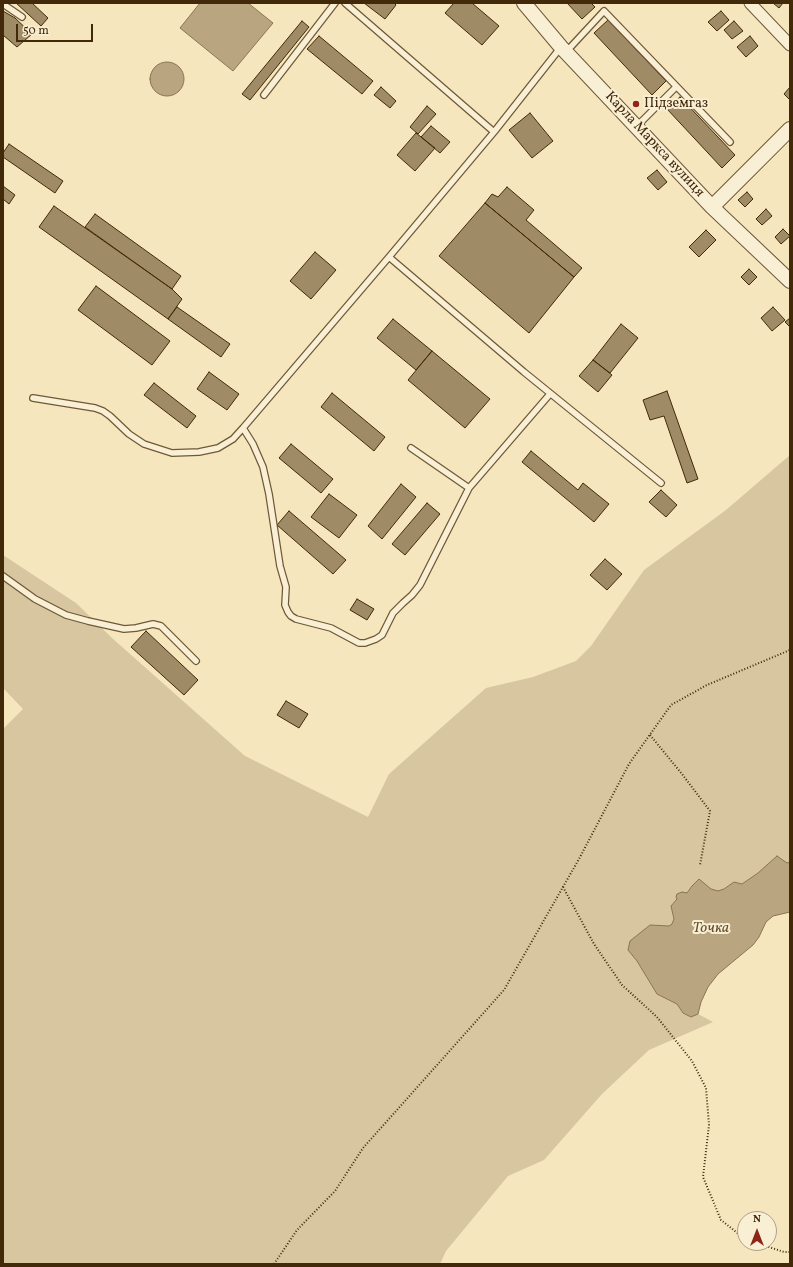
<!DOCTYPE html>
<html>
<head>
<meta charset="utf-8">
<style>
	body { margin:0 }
	#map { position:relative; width:793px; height:1267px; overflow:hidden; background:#f6e6be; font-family:Vollkorn,serif }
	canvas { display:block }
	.frame { position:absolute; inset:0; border:4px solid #422909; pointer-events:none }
	.north { position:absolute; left:737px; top:1211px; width:40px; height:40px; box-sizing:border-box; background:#f9efd5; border:1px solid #b0a083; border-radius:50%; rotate:0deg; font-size:11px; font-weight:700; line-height:16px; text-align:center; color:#422909 }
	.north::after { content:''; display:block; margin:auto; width:14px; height:18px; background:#8f2418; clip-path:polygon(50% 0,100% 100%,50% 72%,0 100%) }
	.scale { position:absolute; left:16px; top:24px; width:77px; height:18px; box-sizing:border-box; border:2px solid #422909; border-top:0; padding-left:5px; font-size:12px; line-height:14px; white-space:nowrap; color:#422909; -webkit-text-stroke:3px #f9efd5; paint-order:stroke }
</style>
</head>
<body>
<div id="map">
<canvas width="793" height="1267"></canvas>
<div class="frame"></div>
<div class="north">N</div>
<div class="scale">50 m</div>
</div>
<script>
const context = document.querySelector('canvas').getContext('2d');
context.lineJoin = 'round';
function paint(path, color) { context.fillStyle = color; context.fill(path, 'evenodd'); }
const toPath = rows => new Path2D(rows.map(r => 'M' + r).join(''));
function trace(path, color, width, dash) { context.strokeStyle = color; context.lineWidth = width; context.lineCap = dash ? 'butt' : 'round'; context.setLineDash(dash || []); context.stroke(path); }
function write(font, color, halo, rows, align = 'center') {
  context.font = font + ' Vollkorn,serif'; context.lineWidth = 4; context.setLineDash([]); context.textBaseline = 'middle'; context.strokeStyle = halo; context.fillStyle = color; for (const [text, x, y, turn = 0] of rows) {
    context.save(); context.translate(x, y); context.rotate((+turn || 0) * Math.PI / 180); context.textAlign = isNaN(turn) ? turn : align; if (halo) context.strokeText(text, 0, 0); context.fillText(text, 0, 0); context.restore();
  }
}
const green = toPath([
	[790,455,790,862,758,873,742,884,734,882,724,889,718,891,692,886,687,893,677,899,671,906,674,919,672,924,669,926,650,925,642,933,636,936,628,950,637,961,657,994,677,1004,683,1013,691,1017,698,1014,713,1022,649,1050,602,1094,544,1160,508,1176,446,1251,440,1264,3,1264,3,729,23,709,3,688,3,555,76,603,112,638,245,756,368,817,389,774,486,688,533,677,576,661,591,646,644,570,726,510]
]);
const water = toPath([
	[200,3,248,3,273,23,233,71,180,28,200,3],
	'150 79a17 17 0 1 1 34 0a17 17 0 1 1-34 0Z',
	[777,856,787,863,790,862,790,912,773,916,766,922,759,937,753,945,718,974,708,987,701,1002,698,1014,691,1017,683,1013,677,1004,657,994,637,961,628,950,630,941,650,925,669,926,672,924,674,919,671,906,677,899,676,897,677,894,682,892,687,893,692,886,699,879,711,889,718,891,724,889,734,882,742,884,758,873,777,856]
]);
const building = toPath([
	[16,3,32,3,48,18,41,26,16,3],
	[364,3,394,3,396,5,385,19,364,3],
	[454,3,472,3,499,26,482,45,445,13,454,3],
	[567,3,591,3,595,7,582,19,567,3],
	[773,3,783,3,779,8,773,3],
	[3,11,15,18,32,34,17,47,3,35,3,11],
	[721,11,729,20,717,31,708,22,721,11],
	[608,20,666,81,652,95,594,33,608,20],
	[302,21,309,27,250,100,242,94,302,21],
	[734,21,743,31,732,39,724,30,734,21],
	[319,36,373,81,362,94,307,49,319,36],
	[750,36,758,46,746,57,737,47,750,36],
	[381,87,396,101,390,108,374,95,381,87],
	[790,87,790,100,784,94,790,87],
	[680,97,735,155,722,168,667,109,680,97],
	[427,106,436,114,418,134,410,127,427,106],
	[530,113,553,141,532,158,509,130,530,113],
	[431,126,450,142,440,153,421,137,431,126],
	[416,133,435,148,415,171,397,155,416,133],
	[9,144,63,181,55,193,3,157,3,153,9,144],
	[657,170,667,182,658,190,647,178,657,170],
	[3,186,15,195,9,204,3,199,3,186],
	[507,187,534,210,526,220,582,268,574,277,485,203,492,194,498,197,507,187],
	[747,192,753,199,745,207,738,200,747,192],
	[485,203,574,277,529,333,439,256,485,203],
	[54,206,172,289,182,299,168,319,39,227,54,206],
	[766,209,772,216,762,225,756,219,766,209],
	[95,214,181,276,172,289,85,227,95,214],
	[783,229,790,236,781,244,775,237,783,229],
	[706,230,716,240,699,257,689,247,706,230],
	[315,252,336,270,311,299,290,281,315,252],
	[749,269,757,277,749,285,741,277,749,269],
	[96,286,170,341,152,365,78,310,96,286],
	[177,307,230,344,221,357,168,319,177,307],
	[773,307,785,320,772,331,761,318,773,307],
	[790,318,790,327,785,322,790,318],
	[393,319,432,351,416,370,377,338,393,319],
	[621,324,638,338,610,373,593,360,621,324],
	[432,351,490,399,465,428,408,380,432,351],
	[593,360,612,375,598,392,579,376,593,360],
	[209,372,239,394,227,410,197,389,209,372],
	[154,383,196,416,187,428,144,395,154,383],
	[667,391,698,479,687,483,664,416,650,420,643,400,667,391],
	[332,393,385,437,374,451,321,407,332,393],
	[291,444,333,479,321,493,279,458,291,444],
	[531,451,578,490,583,483,609,504,594,522,522,462,531,451],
	[401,484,416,497,382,539,368,526,401,484],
	[661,490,677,505,666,517,649,502,661,490],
	[329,494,357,515,339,538,311,517,329,494],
	[427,503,440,514,405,555,392,544,427,503],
	[289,511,346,560,333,574,277,525,289,511],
	[605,559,622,574,607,590,590,575,605,559],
	[357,599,374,609,367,620,350,610,357,599],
	[146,631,198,680,184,695,131,647,146,631],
	[286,701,308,714,299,728,277,715,286,701]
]);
const path = toPath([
	[650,735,682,774,710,811,700,865],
	[563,887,594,944,622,985,657,1017,692,1061,706,1088,709,1125,703,1177,721,1220,745,1239],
	[757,1243,784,1252,790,1252],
	[274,1264,297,1230,335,1191,363,1148,504,990,579,859,629,764,671,705,707,685,790,650]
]);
const service = toPath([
	[345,3,494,132],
	[3,4,22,17],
	[566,52,604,11,730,142],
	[264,95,335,3],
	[637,126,676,87],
	[389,257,524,372,661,483],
	[33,398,95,408,103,411,110,416,129,434,144,444,172,453,199,452,218,448,233,439,243,428,389,257,494,132,561,47],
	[243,428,253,444,263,467,269,494,280,566,286,587,285,605,288,612,291,616,296,619,331,628,359,643,365,643,376,639,382,635,393,613,403,603,412,595,420,585,469,488,550,394],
	[411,448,469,488],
	[3,576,35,599,66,615,88,621,124,629,136,628,153,624,161,626,196,661]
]);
const minor = toPath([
	[750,3,790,45]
]);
const tertiary = toPath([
	[524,3,561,47,712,207,790,281],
	[712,207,790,129]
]);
const markers = [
	[636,104,4,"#8f2418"]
];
const poiNames = [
	["Підземгаз",644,104]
];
const streetNames = [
	["Карла Маркса вулиця",654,145,47]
];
const waterNames = [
	["Точка",711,929]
];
paint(green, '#d7c69f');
paint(water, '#b9a680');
trace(water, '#897450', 1);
paint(building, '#a08b67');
trace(building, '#422909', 1);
trace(service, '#6f5836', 8);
trace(minor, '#6f5836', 13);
trace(tertiary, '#6f5836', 16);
trace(path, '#422909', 2, [1, 2]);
trace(service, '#f9efd5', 5.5);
trace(minor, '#f9efd5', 11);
trace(tertiary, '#f9efd5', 14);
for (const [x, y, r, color] of markers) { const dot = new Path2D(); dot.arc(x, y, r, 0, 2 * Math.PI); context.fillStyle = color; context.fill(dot); trace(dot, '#f9efd5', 1.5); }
write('14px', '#422909', '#f9efd5', poiNames, 'left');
write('14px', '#422909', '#f9efd5', streetNames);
write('italic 15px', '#664e2d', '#f9efd5', waterNames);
</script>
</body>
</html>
